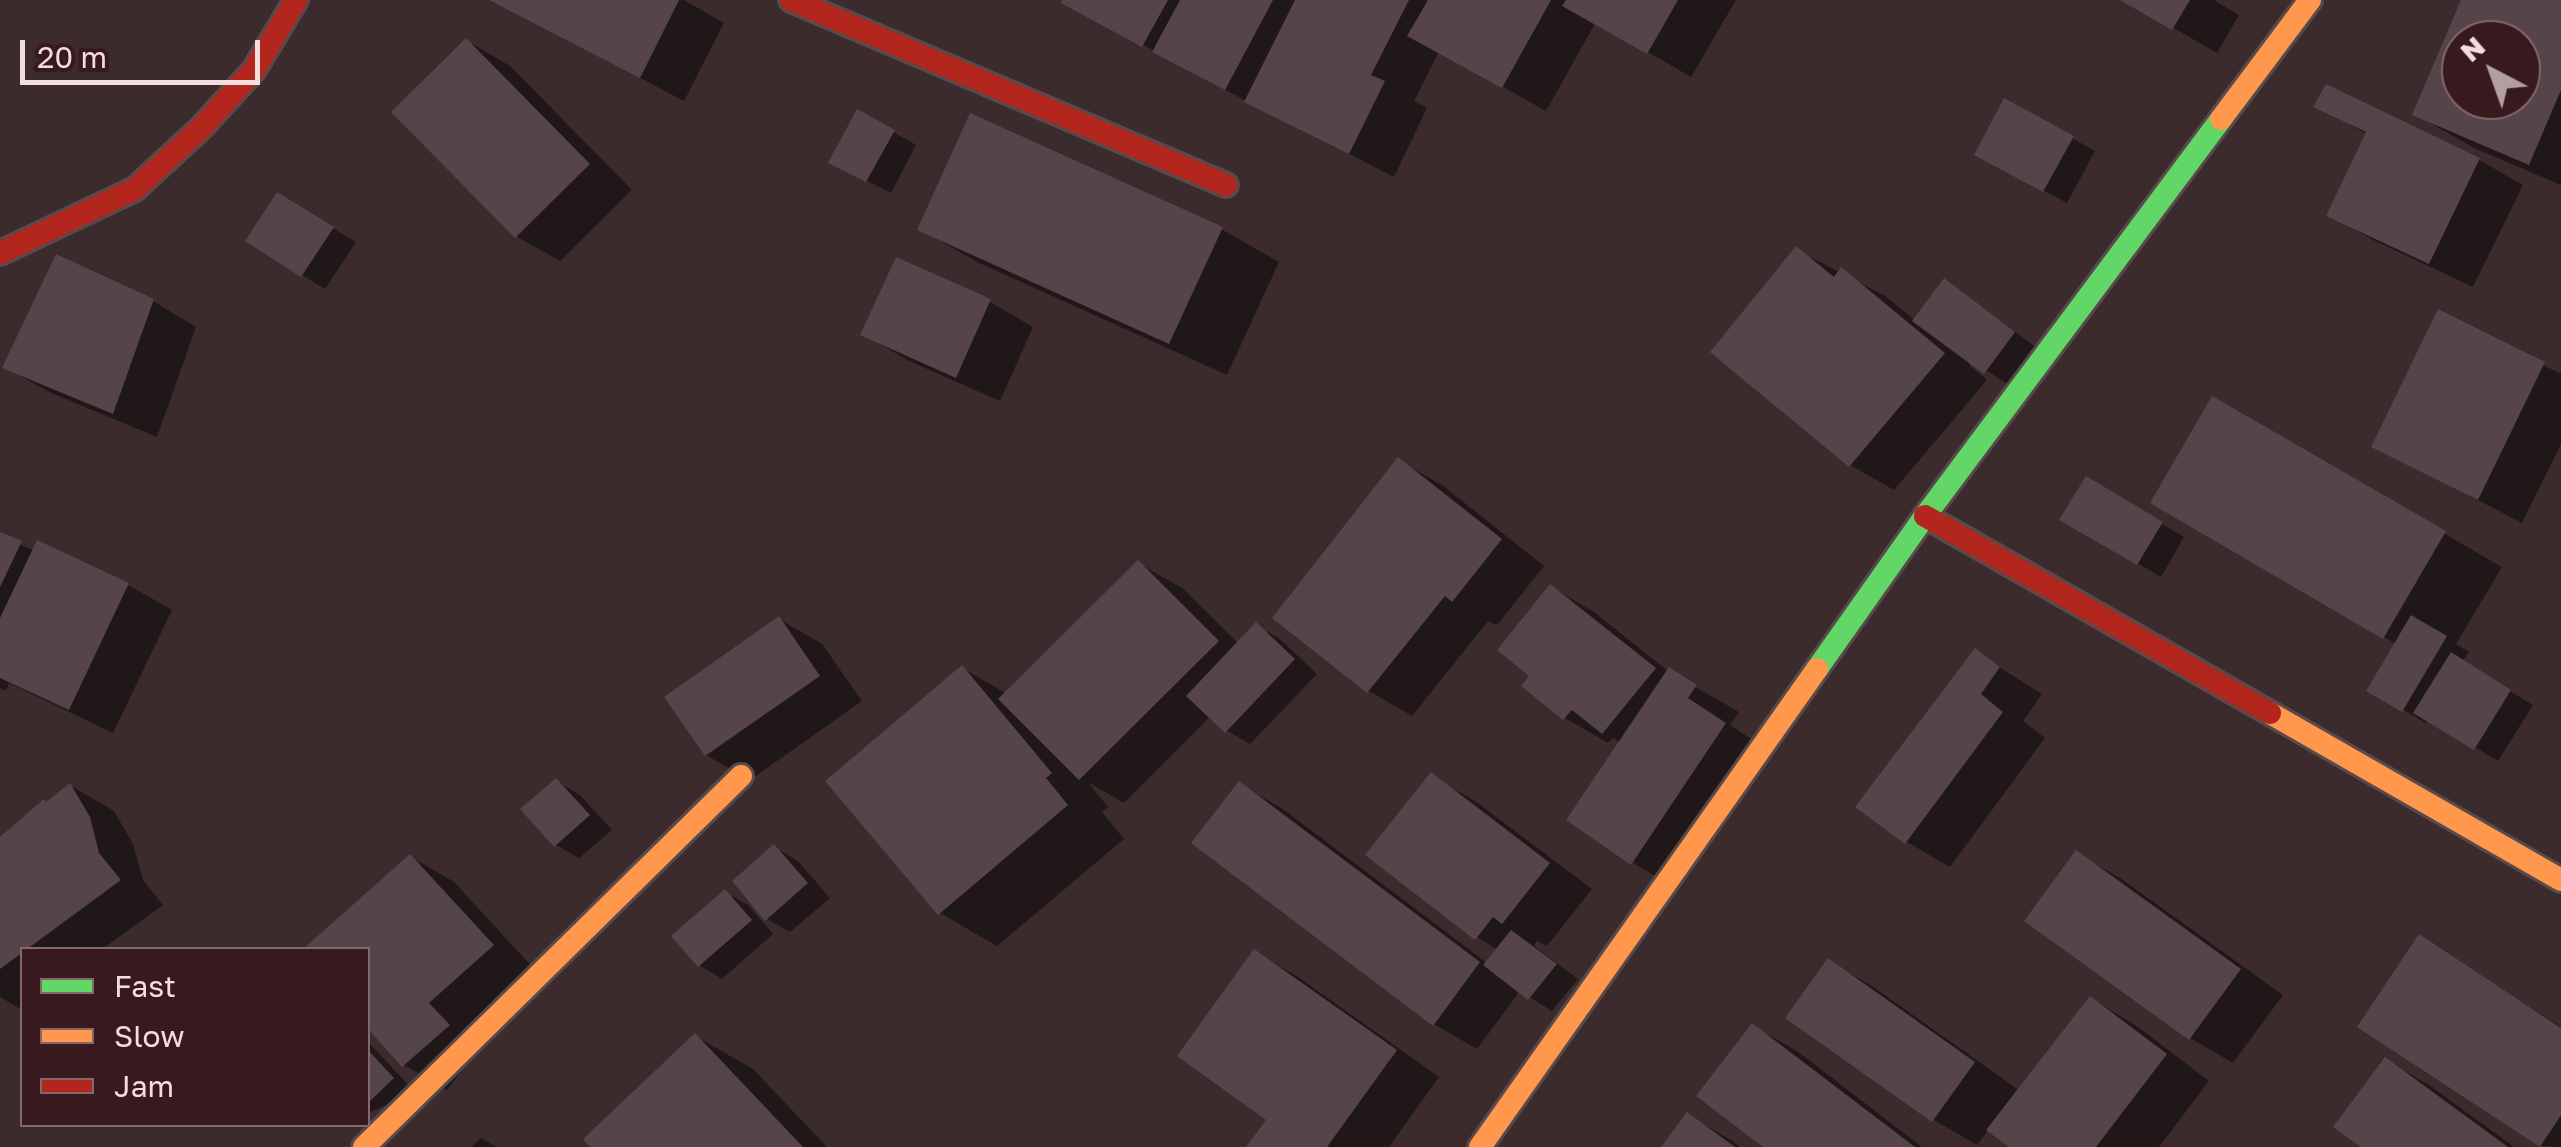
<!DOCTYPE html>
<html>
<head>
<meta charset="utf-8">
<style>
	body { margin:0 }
	#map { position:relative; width:2561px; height:1147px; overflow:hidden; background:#3c2b2d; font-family:"Golos Text",sans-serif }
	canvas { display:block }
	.legend { position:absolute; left:20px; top:947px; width:350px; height:180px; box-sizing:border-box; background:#381a1e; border:2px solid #83686b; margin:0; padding:12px 18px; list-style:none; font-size:30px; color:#f3dddf }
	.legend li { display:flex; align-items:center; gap:20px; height:50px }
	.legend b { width:50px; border:2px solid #83686b }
	.north { position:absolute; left:2441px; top:20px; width:100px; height:100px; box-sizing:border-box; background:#381a1e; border:2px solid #83686b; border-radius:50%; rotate:319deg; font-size:28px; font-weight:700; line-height:40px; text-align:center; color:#f3dddf }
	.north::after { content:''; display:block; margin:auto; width:35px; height:45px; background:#b39fa1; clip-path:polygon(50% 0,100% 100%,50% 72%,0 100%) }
	.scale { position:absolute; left:20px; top:40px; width:240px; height:45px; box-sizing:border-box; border:5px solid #f3dddf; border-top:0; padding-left:12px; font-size:30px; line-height:35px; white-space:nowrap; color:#f3dddf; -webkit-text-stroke:8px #381a1e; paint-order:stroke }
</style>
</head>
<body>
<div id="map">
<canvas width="2561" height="1147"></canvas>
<ul class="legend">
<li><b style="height:12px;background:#63d668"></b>Fast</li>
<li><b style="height:12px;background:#ff974d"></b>Slow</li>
<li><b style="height:12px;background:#b3261e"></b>Jam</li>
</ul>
<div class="north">N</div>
<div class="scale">20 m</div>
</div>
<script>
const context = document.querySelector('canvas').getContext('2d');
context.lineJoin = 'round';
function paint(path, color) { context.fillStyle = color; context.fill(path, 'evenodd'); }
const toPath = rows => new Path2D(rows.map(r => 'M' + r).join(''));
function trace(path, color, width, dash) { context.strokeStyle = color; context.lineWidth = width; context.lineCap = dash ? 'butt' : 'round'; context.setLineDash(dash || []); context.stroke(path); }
const shadow = toPath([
	[493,0,684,0,724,23,684,101],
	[1065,0,1736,0,1691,77,1596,22,1546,111,1439,51,1414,101,1427,108,1394,177,1198,76],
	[2125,0,2214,0,2239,15,2217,53],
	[2464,0,2561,0,2561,185,2472,147,2415,114],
	[2461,40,2521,40,2521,100,2461,100],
	[467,41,510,66,632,190,560,261,516,236],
	[2327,87,2479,160,2523,185,2473,287,2373,240,2330,215,2368,135,2317,106],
	[858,112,916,145,891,193,855,175],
	[2072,138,2095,151,2067,203,2001,168],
	[301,209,356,242,325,289,302,275],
	[920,229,1221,229,1279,262,1227,375,977,262],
	[1797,250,1885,296,1915,320,1945,282,2036,347,2009,385,1972,361,1969,365,1987,380,1894,490,1850,465],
	[897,260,990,302,1033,327,1000,401,907,360,864,334],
	[153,301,196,327,157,437,49,392,5,367],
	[2439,313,2561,374,2561,444,2522,523,2374,446],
	[2213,400,2502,567,2456,644,2469,652,2462,662,2533,705,2498,761,2429,719,2426,723,2369,690,2396,644,2153,502],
	[1398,460,1442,485,1544,566,1497,625,1488,621,1412,716,1369,691,1275,617],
	[2087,479,2184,537,2161,577,2063,519],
	[0,535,35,551,38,543,128,585,172,610,113,733,9,683,6,691,0,688],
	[1138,563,1182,588,1239,644,1257,626,1280,639,1317,674,1250,744,1226,730,1211,716,1124,803,1088,782,1108,807,1102,812,1124,839,997,946,940,913,962,668,1007,694],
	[1551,587,1594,612,1669,672,1739,712,1730,725,1768,750,1675,888,1632,862,1621,743,1613,738,1608,743,1565,718,1525,686,1532,676],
	[779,619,822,644,862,701,750,780,706,755],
	[1975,652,2042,694,2023,721,2045,738,1950,867,1907,842,1859,806],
	[1431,776,1475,801,1592,889,1547,946,1537,941,1534,946,1578,979,1552,1011,1520,991,1477,1049,1434,1024,1239,784,1283,809,1487,963,1498,950,1477,937],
	[556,781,580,795,612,830,579,858,556,845],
	[71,786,114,811,133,844,143,880,163,905,101,950,22,950,22,1010,0,997,0,838],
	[774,847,798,861,830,898,790,932,767,919],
	[2076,853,2120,878,2283,995,2233,1063,2190,1038],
	[411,857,454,882,536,971,447,1090,404,1065,368,1025,368,950],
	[725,892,748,905,773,934,722,979,699,965],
	[2419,937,2561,1027,2561,1147,2541,1146,2360,1026],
	[1255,952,1298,977,1439,1077,1389,1147,1249,1147,1269,1119],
	[1828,961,1872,986,2020,1091,2091,999,2134,1024,2209,1081,2159,1147,2013,1147,1989,1129,1977,1145,1934,1120,1788,1017],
	[1753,1026,1797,1051,1922,1147,1767,1147],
	[695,1036,753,1069,827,1147,594,1147],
	[368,1042,415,1092,368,1113],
	[2385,1060,2429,1085,2514,1147,2365,1147],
	[1688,1115,1731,1140,1740,1147,1664,1147],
	[481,1138,497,1147,471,1147]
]);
const building = toPath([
	[489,0,679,0,640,78],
	[1062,0,1168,0,1142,47,1061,3],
	[1180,0,1273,0,1225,90,1152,52],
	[1295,0,1409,0,1371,75,1385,81,1349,154,1244,102],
	[1428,0,1551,0,1502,88,1407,36],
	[1566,0,1678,0,1647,54,1562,6],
	[2120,0,2190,0,2172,30],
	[2461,0,2561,0,2561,90,2529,165,2412,115],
	[2461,40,2521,40,2521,100,2461,100],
	[466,38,590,164,515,238,391,112],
	[2326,84,2480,158,2429,264,2326,216,2366,132,2313,107],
	[2004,98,2074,136,2043,192,1974,155],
	[857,109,895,130,866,182,828,163],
	[970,113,1223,227,1169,344,917,230],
	[277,192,334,227,301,277,245,241],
	[1796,246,1834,277,1841,267,1945,353,1849,467,1710,352],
	[56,254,154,299,113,414,2,368],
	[896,257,991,299,956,378,860,335],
	[1944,278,2015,332,1984,374,1912,321],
	[2438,309,2545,362,2478,500,2371,447],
	[2212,396,2446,531,2383,639,2150,503],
	[1398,457,1502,539,1452,602,1445,596,1367,693,1272,618],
	[2086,476,2163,522,2137,565,2059,520],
	[0,532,22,541,0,587],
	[37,540,129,583,69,710,0,678,0,618],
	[1138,560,1219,641,1079,780,998,699],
	[1550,584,1656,668,1602,734,1572,710,1563,720,1521,686,1529,676,1497,650],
	[2411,615,2447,636,2402,712,2366,691],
	[779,616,820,676,705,756,664,697],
	[1256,622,1295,659,1225,733,1186,696],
	[1975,648,2000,667,1981,694,2003,712,1905,844,1855,807],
	[2451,652,2511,690,2474,750,2413,713],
	[962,665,1052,773,1046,778,1068,805,938,915,825,781],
	[1669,667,1697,685,1688,698,1726,723,1631,865,1566,820],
	[1431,772,1550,863,1502,924,1493,917,1475,940,1365,855],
	[556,778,590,815,554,847,520,809],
	[1239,781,1480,962,1433,1026,1191,843],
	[70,783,90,817,99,853,121,880,0,969,0,837,44,799,46,802],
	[774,844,808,883,765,921,732,881],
	[2076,850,2241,969,2189,1040,2024,921],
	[410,854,494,945,429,1003,450,1025,402,1067,368,1029,368,950,302,950],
	[725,889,752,920,698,967,671,936],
	[1511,930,1557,964,1528,1000,1483,965],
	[2419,934,2561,1028,2561,1115,2540,1147,2357,1027],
	[1254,949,1397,1050,1327,1147,1246,1147,1266,1120,1177,1056],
	[1828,958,1975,1062,1932,1122,1785,1018],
	[2090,996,2167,1054,2096,1147,2009,1147,1986,1130],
	[1752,1023,1915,1147,1763,1147,1696,1096],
	[695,1033,803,1147,590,1147,583,1139],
	[368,1050,394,1078,368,1103],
	[2385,1057,2508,1147,2361,1147,2333,1127],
	[1687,1112,1735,1147,1661,1147]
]);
const fast = toPath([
	[1817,669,1925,516,2221,119]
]);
const slow = toPath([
	[2221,119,2310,0],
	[2270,713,2561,880],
	[364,1147,741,776],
	[1480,1147,1817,669]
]);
const jam = toPath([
	[791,0,1226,185],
	[0,253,135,189,201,128,254,70,296,0],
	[1925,516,2270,713]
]);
paint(shadow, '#0007');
paint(building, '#56444b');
trace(fast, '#58494a', 28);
trace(slow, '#58494a', 28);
trace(jam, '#58494a', 28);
trace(fast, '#63d668', 22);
trace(slow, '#ff974d', 22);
trace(jam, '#b3261e', 22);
</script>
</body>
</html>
